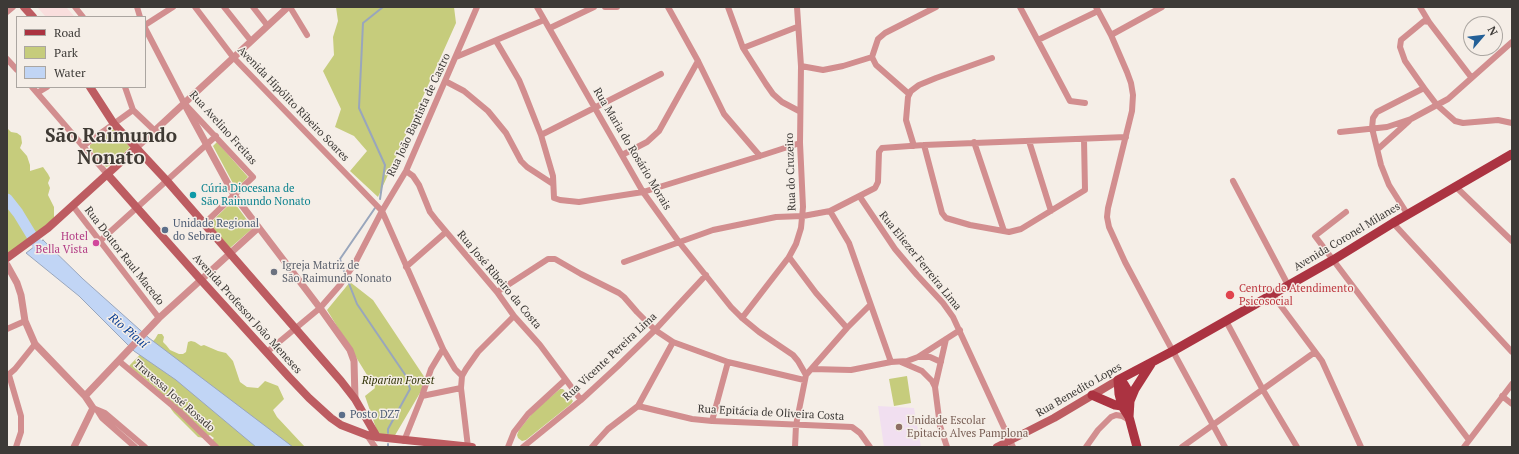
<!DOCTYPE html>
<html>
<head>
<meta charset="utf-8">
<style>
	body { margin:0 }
	#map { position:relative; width:1519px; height:454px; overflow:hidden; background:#f5eee7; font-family:"PT Serif",serif }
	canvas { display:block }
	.frame { position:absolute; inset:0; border:8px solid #3d3a37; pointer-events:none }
	.legend { position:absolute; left:16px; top:16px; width:130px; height:72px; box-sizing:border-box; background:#f5eee7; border:1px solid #aba6a1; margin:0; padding:5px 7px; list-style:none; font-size:12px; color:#3d3a37 }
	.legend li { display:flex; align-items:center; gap:8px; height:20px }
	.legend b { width:20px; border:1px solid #aba6a1 }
	.north { position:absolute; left:1463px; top:16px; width:40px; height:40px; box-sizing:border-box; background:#f5eee7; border:1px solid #aba6a1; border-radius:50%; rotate:62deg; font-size:11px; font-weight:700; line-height:16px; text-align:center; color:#3d3a37 }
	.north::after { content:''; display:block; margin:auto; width:14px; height:18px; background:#246097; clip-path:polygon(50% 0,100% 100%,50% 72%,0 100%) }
</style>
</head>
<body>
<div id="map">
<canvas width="1519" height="454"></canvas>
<div class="frame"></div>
<ul class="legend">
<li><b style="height:5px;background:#ab3341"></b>Road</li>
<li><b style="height:11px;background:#c6cc7c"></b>Park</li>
<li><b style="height:11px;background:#c1d5f5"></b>Water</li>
</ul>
<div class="north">N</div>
</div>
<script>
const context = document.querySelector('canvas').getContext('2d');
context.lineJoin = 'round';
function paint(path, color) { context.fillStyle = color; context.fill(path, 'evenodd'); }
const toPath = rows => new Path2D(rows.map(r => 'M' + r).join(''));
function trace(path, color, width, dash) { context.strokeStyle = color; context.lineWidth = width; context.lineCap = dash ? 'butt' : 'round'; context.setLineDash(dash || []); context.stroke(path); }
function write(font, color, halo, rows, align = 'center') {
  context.font = font + ' "PT Serif",serif'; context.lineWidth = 3; context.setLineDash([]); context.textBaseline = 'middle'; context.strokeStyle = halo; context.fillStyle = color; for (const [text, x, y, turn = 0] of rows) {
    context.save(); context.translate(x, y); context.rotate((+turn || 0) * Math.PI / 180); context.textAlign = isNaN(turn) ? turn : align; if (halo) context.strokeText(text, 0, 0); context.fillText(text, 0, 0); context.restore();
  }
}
const commercial = toPath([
	[37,7,66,7,75,17,46,17]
]);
const education = toPath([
	[878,406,914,408,921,447,884,447]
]);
const green = toPath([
	[336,7,454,7,456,23,378,197,350,171,367,151,354,136,335,127,341,109,323,71,334,55,333,37,338,21],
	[7,128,11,132,17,133,21,136,22,143,20,148,27,156,30,165,30,171,43,167,48,174,50,178,48,183,50,188,48,195,54,207,54,218,7,258],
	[114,129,130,147,112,165,106,167,90,149,90,145,110,130],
	[217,142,248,177,236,189,213,146],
	[233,201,253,228,230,248,209,224],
	[350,282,373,300,427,381,394,437,378,434,365,396,375,388,327,310],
	[158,334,162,334,164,337,163,342,166,345,170,350,179,354,183,354,186,352,188,342,191,341,195,342,201,346,204,345,218,351,226,353,233,361,240,382,247,387,258,388,265,381,278,386,284,399,273,410,277,417,305,447,213,447,211,441,214,438,210,435,204,438,198,437,174,413,171,409,169,402,156,388,129,366,155,339],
	[907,376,911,403,894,406,889,379],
	[560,389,563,389,573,401,571,404,526,440,522,441,518,438,517,435,519,430,535,410]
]);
const water = toPath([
	[43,240,83,279,149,338,293,447,256,447,176,380,134,351,79,296,26,253,43,240]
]);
const stream = toPath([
	[380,199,385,165,359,108,363,23,383,7],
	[344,271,340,259,375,208],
	[348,281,357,304,406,376,410,389,388,429,388,433],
	[388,444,388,447]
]);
const river = toPath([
	[7,199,18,213,35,241,46,256]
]);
const minor = toPath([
	[75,7,83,17],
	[137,7,140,17],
	[195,7,233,57,382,211,443,349,455,369,462,376],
	[224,7,251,41],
	[253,7,267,25],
	[290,7,307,35],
	[537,7,643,192,679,242,731,307,742,318,759,332,793,355,798,361,806,375],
	[605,7,617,7],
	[668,7,698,61,724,114,760,156],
	[728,7,743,48,766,84,773,94,782,102,799,111],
	[1020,7,1070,101,1085,103],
	[1096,7,1111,35,1127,72,1131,83,1133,95,1132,111,1108,208,1107,217,1109,227,1125,262,1157,322,1225,447],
	[1420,7,1429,22],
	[7,12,13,7],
	[145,25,173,7],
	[145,28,184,103,253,177,204,224],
	[550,28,594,7],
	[1111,35,1162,7],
	[1038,40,1098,11],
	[496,41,519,80,524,92,541,135,553,176,554,198,560,200,579,202,643,192,760,156,800,143],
	[743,48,797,27],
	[456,57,544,20],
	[7,59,17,70],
	[801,66,823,70,843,66,872,57],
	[445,81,464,91,488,111,506,133,521,161,527,167,553,184],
	[32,87,107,174],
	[125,87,133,110,155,131],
	[1424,88,1405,61,1400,47,1401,40,1424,21,1429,22,1432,26,1471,77],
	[37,93,47,87],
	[909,94,876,65,872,57,878,39,885,33,936,7],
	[1340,132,1387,127,1411,119,1448,99,1512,42],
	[541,135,661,74],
	[1084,139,1085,190,1021,229,1009,232,970,225,946,218,942,213,924,145,1126,137],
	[1029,141,1051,211],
	[974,142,1004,231],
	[83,146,133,110],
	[914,146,906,120,908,97,911,91,919,85,936,78,992,58],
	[1378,149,1409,121],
	[622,155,647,142,659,131,698,61],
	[406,171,413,176,419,185,430,212,437,221,497,292,514,316,540,345,581,400],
	[1233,181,1288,285],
	[1456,187,1512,241],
	[860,197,895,249,917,275,943,303,953,317,1013,447],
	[73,206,159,318],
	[830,211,849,243,891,362],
	[1346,212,1315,236,1469,440],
	[1408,215,1389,185,1381,165,1372,128,1373,118,1377,112,1424,88,1437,105,1455,121,1463,123,1498,120,1512,123],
	[1393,223,1512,352],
	[100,241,216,136],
	[789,257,816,293,847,328],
	[624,262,713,230,776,217,803,216,830,211,875,188,878,182,879,152,882,148,924,145],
	[406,267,446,232],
	[497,292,548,259,555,259,581,274,619,293,624,297,637,312,655,330,673,342,728,362,804,380],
	[1272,294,1322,361,1361,447],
	[742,318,789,257,796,244,801,228,803,207,800,143,801,66,797,7],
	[1226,321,1263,390,1297,447],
	[7,329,25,321],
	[267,352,320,308,340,285,355,263,382,211,406,171,477,7],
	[920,357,930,357,941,362],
	[119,361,180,412,216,447],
	[901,362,922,371,932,381,935,387,940,426,947,447],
	[812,369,851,370,891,362,907,361,918,357,960,330],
	[9,375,21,416,21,432,16,447],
	[7,376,15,369,35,344],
	[935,387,946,339],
	[422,396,431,369,443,349],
	[1502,396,1512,404],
	[638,406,692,419,712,421,852,427,860,433,870,447],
	[93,408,105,413,145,447],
	[97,410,102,418,135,447],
	[712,421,728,362],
	[367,435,375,447],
	[404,441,422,396,461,388],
	[468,447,461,388,462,376,466,369,478,352,514,316],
	[508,447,514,432,528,414,565,380],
	[523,447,581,400,618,366,655,330,706,275],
	[592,447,598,440,608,429,638,406,673,342],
	[795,447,796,425,806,375,847,328,870,305],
	[1086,447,1098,430,1111,417,1116,415,1122,416,1129,420],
	[1182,447,1315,352],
	[1464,447,1512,384]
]);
const tertiary = toPath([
	[184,103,234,195,320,308,350,350,354,361,355,399],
	[136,148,288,7],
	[7,265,17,283,21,295,25,321,35,344,85,396,93,408,74,447],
	[85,396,159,318,258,228]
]);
const secondary = toPath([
	[24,7,33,17],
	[90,87,114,124,167,181,341,381,355,399,377,437],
	[107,174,201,280,289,377,309,398,331,418,341,425,367,435,377,437,472,447],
	[7,258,48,228,136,148],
	[997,447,1054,418,1118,380]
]);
const primary = toPath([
	[1118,380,1173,351,1333,260,1393,223,1512,154],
	[1118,380,1124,384,1127,389,1130,401,1129,417,1137,447],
	[1118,380,1119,394,1122,406,1129,417],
	[1092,395,1115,405,1122,406],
	[1130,401,1135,389,1151,364]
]);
const markers = [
	[193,195,4,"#0f9aa8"],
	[165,230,4,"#5c6f8a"],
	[96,243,4,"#d1479c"],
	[274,272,4,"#6b7280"],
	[1230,295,5,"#e0444e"],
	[342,415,4,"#5c6f8a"],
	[899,427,4,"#8d6e63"]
];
const streetNames = [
	["Avenida Hipólito Ribeiro Soares",293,104,46],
	["Rua João Baptista de Castro",419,115,-65],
	["Rua Avelino Freitas",223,128,48],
	["Rua Maria do Rosário Morais",632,149,59],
	["Rua do Cruzeiro",791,172,-92],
	["Avenida Coronel Milanes",1347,237,-31],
	["Rua Doutor Raul Macedo",124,256,52],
	["Rua Eliezer Ferreira Lima",920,261,51],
	["Rua José Ribeiro da Costa",499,280,50],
	["Avenida Professor João Meneses",247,314,48],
	["Rua Vicente Pereira Lima",610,357,-43],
	["Rua Benedito Lopes",1079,390,-30],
	["Travessa José Rosado",174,396,41],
	["Rua Epitácia de Oliveira Costa",771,413,3]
];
const cultureNames = [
	["Cúria Diocesana de",201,189],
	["São Raimundo Nonato",201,202]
];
const serviceNames = [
	["Unidade Regional",173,224],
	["do Sebrae",173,237],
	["Posto DZ7",350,415]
];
const hotelNames = [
	["Hotel",88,237],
	["Bella Vista",88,250]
];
const worshipNames = [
	["Igreja Matriz de",282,266],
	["São Raimundo Nonato",282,279]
];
const healthNames = [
	["Centro de Atendimento",1239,289],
	["Psicosocial",1239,302]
];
const parkNames = [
	["Riparian Forest",398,381]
];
const educationNames = [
	["Unidade Escolar",907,421],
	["Epitacio Alves Pamplona",907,434]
];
const waterNames = [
	["Rio Piauí",128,331,40]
];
const townNames = [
	["São Raimundo",111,137],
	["Nonato",111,159]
];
paint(commercial, '#f9dedd');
paint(education, '#f1dff0');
paint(green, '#c6cc7c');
paint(water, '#c1d5f5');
trace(water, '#99a6bc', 1);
trace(stream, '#99a6bc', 2);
trace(river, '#c1d5f5', 11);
trace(minor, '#d28e8f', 6);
trace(tertiary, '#d28e8f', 7);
trace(secondary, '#bd5c61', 8);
trace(primary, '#ab3341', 9);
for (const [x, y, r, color] of markers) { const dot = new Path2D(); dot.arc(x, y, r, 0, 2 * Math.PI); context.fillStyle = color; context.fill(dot); trace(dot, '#f5eee7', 1.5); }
write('11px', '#3d3a37', '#f5eee7', streetNames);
write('11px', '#0d838f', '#f5eee7', cultureNames, 'left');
write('11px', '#4e5e75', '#f5eee7', serviceNames, 'left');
write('11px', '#b23c85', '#f5eee7', hotelNames, 'right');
write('11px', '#5b616d', '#f5eee7', worshipNames, 'left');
write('11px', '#be3a42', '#f5eee7', healthNames, 'left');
write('italic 11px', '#313308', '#f5eee7', parkNames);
write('11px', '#785e54', '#f5eee7', educationNames, 'left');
write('italic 12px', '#083d94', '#f5eee7', waterNames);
write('bold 19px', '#3e3933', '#f5eee7', townNames);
</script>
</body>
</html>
